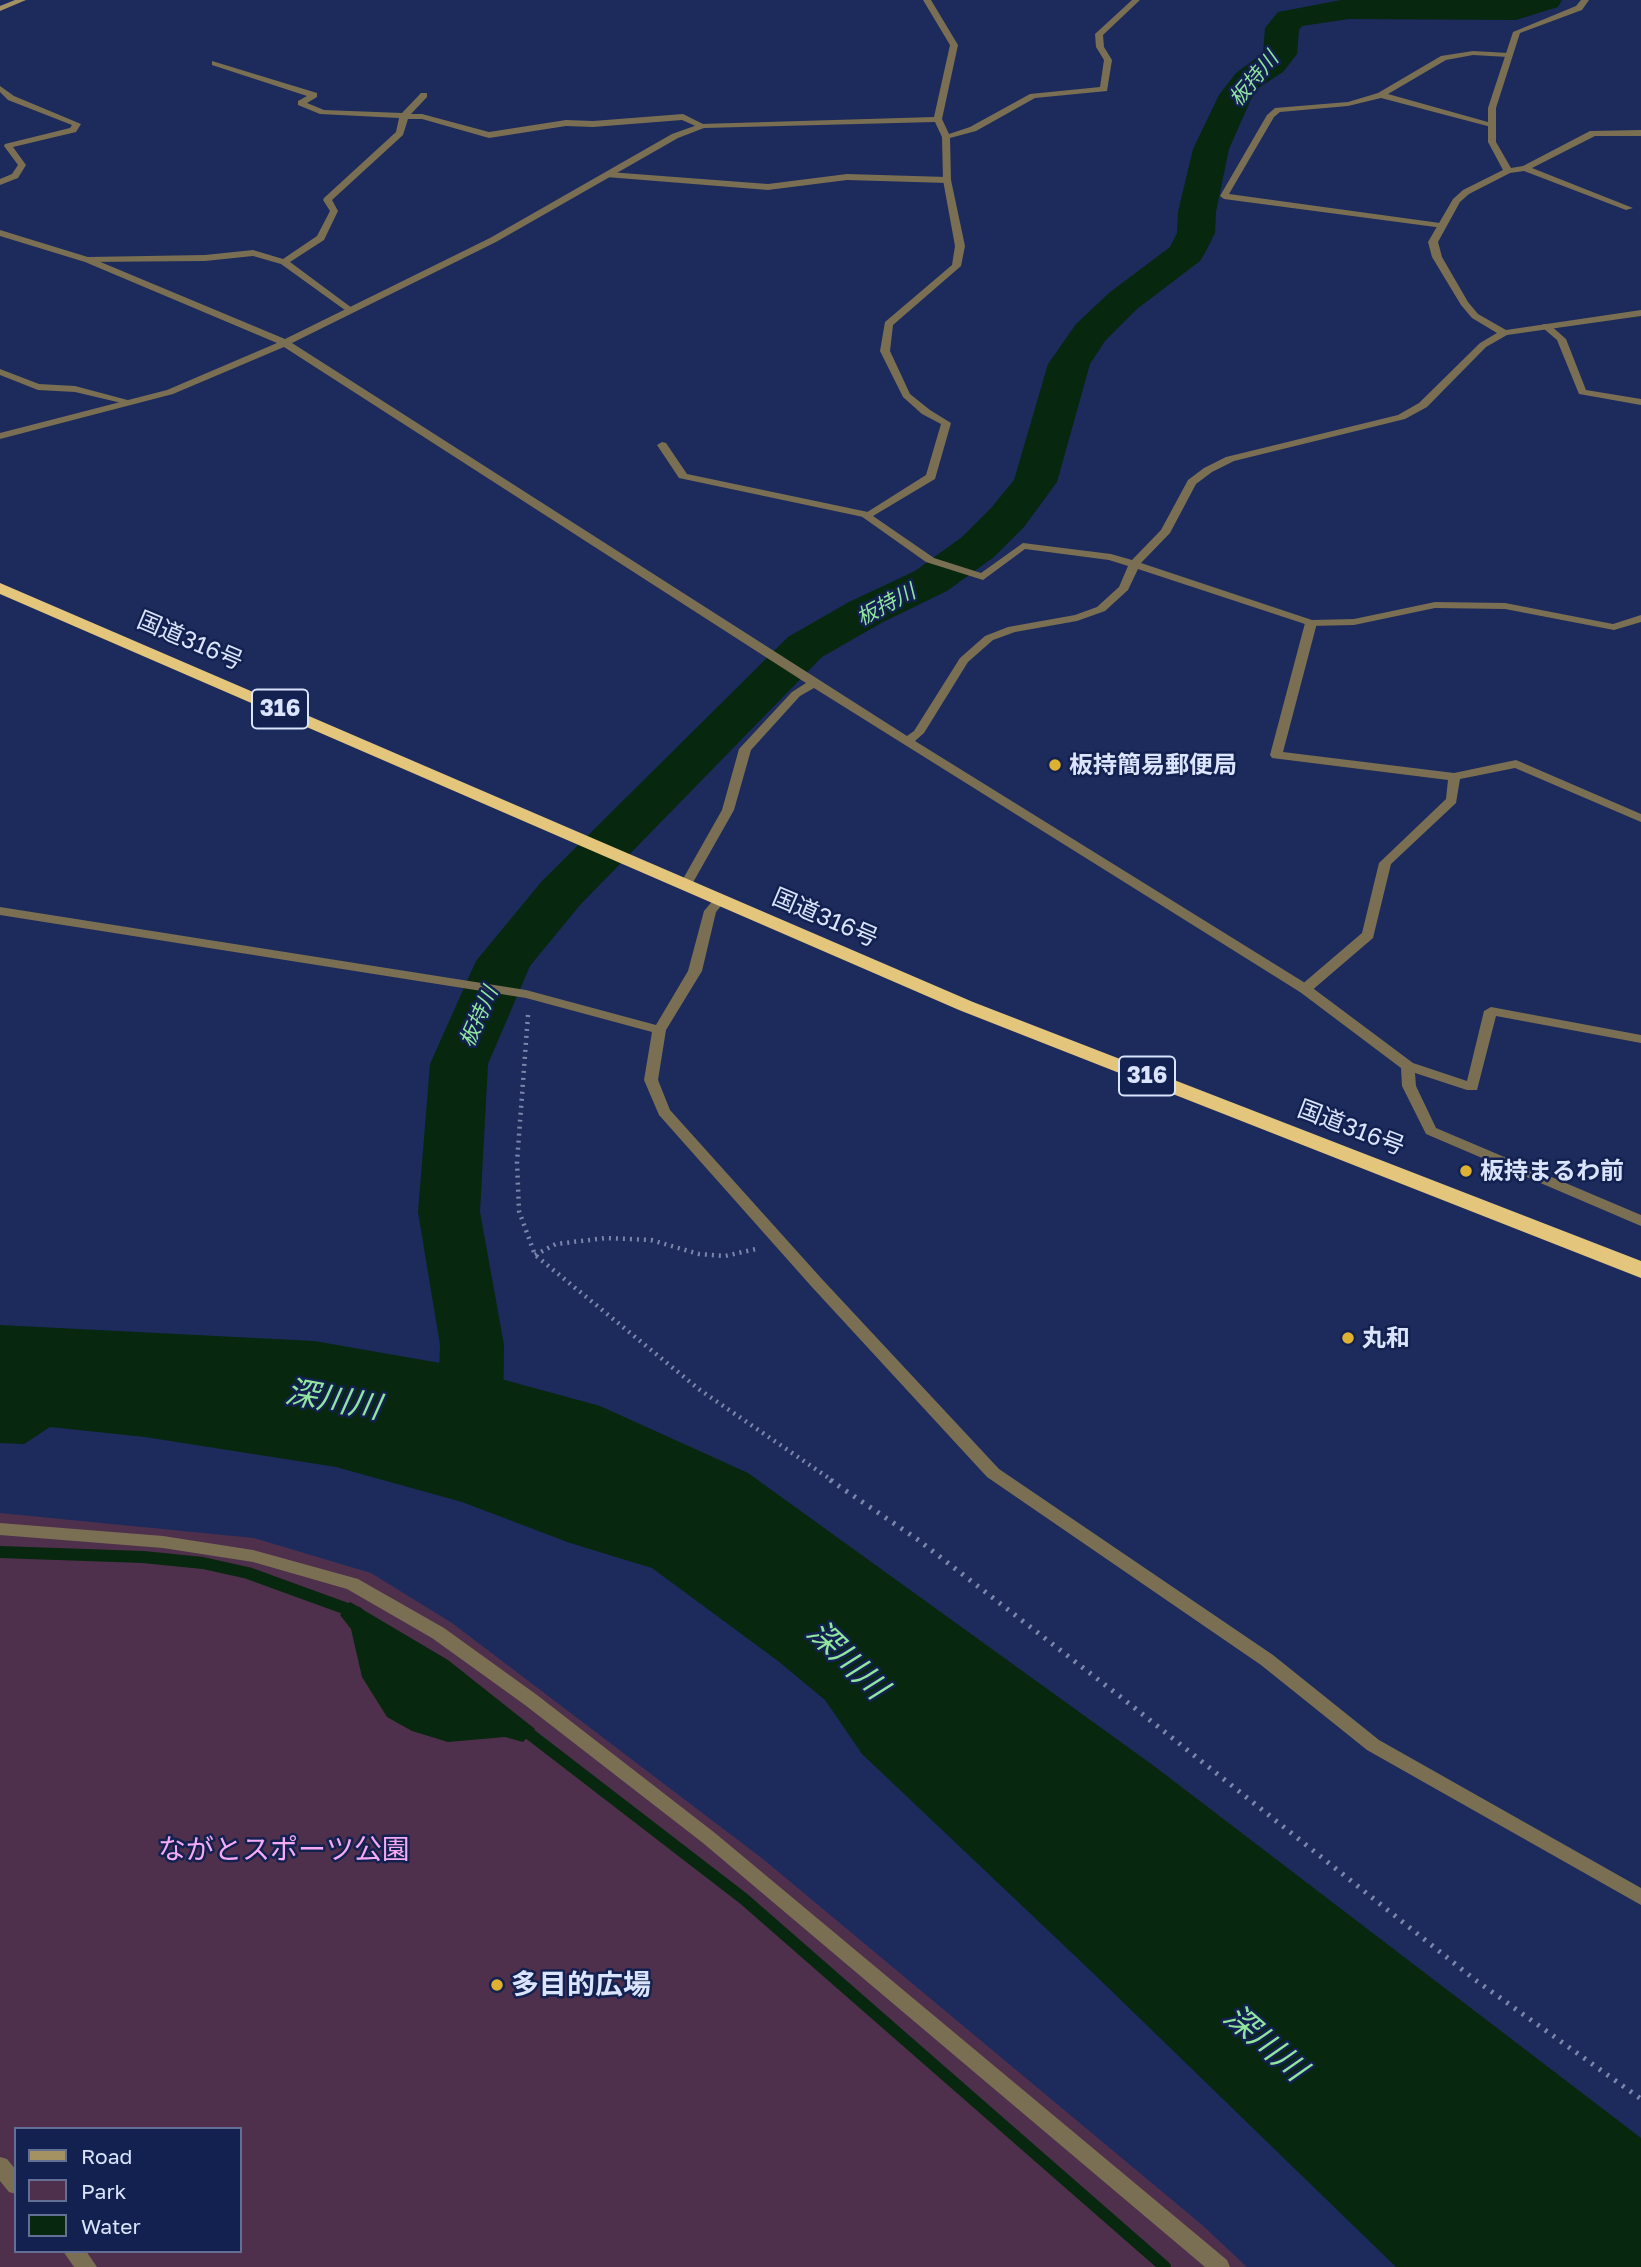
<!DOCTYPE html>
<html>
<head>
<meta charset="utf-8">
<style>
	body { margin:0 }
	#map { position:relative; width:1641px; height:2267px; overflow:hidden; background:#1c2b5c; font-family:"Golos Text",sans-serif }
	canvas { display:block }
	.legend { position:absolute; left:14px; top:2127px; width:228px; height:126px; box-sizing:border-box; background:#132150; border:2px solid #636f95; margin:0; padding:9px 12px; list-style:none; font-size:21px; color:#dae4fd }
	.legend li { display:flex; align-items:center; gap:14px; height:35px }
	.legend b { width:35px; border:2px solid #636f95 }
</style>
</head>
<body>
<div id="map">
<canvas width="1641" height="2267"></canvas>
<ul class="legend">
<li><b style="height:9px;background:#a59263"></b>Road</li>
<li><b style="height:19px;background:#4e304d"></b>Park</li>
<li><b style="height:19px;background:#07270e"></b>Water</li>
</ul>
</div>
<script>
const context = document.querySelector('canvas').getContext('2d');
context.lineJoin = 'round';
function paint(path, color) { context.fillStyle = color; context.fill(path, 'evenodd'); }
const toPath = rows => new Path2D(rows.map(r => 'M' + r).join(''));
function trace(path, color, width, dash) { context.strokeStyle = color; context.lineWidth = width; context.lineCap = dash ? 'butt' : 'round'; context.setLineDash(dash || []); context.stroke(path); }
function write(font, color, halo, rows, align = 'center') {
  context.font = font + ' "Golos Text","Noto Sans JP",sans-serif'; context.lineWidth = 5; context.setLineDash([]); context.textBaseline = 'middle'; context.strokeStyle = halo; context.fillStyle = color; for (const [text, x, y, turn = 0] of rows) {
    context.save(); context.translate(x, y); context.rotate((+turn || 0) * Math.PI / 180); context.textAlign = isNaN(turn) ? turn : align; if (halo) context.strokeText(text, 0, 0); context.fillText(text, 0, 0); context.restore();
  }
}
const green = toPath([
	[0,1513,254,1538,371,1573,452,1623,763,1859,1201,2224,1247,2267,0,2267],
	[16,2129,240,2129,240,2251,16,2251]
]);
const water = toPath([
	[0,1325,314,1341,446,1364,600,1406,748,1473,1154,1766,1641,2138,1641,2267,1396,2267,1094,1974,862,1754,825,1700,778,1661,652,1568,570,1543,462,1502,336,1467,145,1437,50,1427,24,1444,0,1443],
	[350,1602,448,1660,535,1729,523,1742,505,1737,448,1742,412,1731,387,1717,362,1677,351,1629,340,1615]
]);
const stream = toPath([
	[0,1552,143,1557,203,1563,248,1573,358,1613],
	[522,1728,744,1899,1165,2267]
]);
const river = toPath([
	[1341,0,1562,0,1558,7,1516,20,1349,19,1302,26,1299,30,1297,54,1283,72,1260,87,1252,97,1229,149,1216,212,1215,233,1205,253,1200,261,1137,309,1105,341,1090,364,1057,482,1024,527,994,557,947,591,883,622,822,657,580,905,530,966,488,1064,480,1212,504,1345,503,1426,493,1444,470,1451,447,1444,437,1426,440,1345,418,1212,430,1064,476,961,542,881,788,637,849,602,915,571,962,537,992,507,1014,480,1048,364,1076,324,1109,293,1170,247,1177,233,1178,212,1193,149,1219,95,1236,73,1263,53,1265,28,1278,12,1341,0]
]);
const pathFar1 = toPath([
	[528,1015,517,1162,519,1211,535,1255,700,1390,833,1481],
	[535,1255,556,1244,606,1238,651,1240,699,1254,725,1256,756,1249]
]);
const path = toPath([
	[830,1480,917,1539,1131,1705,1474,1979,1641,2099]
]);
const lane = toPath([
	[1473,51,1508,53,1512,55,1508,57,1473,55,1446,60,1388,94,1495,124,1495,128,1381,98,1348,106,1280,112,1274,117,1229,194,1440,223,1444,226,1443,228,1224,199,1220,196,1267,115,1275,108,1348,102,1378,93,1441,56,1473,51],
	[212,61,317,93,317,97,307,103,324,110,402,113,421,93,427,93,427,97,411,114,422,114,489,132,566,120,593,121,683,114,707,126,700,128,682,120,593,127,566,126,489,138,422,119,408,119,403,135,332,200,338,211,324,240,290,262,352,308,354,310,349,313,281,264,253,256,205,261,85,262,85,258,88,257,205,255,253,250,283,259,317,236,330,211,323,200,324,198,396,132,399,118,320,114,298,105,298,101,307,96,212,65,212,61],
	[0,86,14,96,81,124,76,132,13,147,26,165,18,178,0,185,0,179,12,174,18,165,4,146,5,144,70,128,72,125,8,100,0,92,0,86],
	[609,172,768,184,847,174,947,177,951,180,947,183,847,180,768,190,606,177,606,173,609,172],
	[1543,324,1549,324,1566,339,1586,390,1641,399,1641,405,1579,394,1557,340,1543,328,1543,324],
	[0,369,39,384,75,386,135,402,130,405,75,392,38,390,0,375,0,369],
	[662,442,666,443,687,474,868,512,873,515,868,518,679,478,657,445,662,442],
	[1311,620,1317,623,1283,752,1454,773,1516,760,1641,814,1641,822,1515,768,1460,779,1456,803,1391,864,1373,938,1310,992,1300,992,1298,989,1300,986,1362,933,1379,863,1446,799,1448,780,1272,758,1270,755,1305,623,1311,620],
	[0,1523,163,1536,253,1550,358,1579,444,1628,537,1695,715,1833,1227,2260,1230,2267,1205,2267,703,1843,525,1705,432,1638,347,1589,253,1562,163,1548,0,1535,0,1523],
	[0,2157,7,2159,16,2170,16,2194,9,2192,0,2181,0,2157],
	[63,2251,86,2251,97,2267,74,2267,63,2251]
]);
const street = toPath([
	[923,0,931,0,958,45,942,119,949,134,970,127,1030,94,1100,87,1104,60,1096,47,1095,34,1132,0,1140,0,1103,35,1104,47,1112,60,1107,91,1035,98,976,131,950,138,951,180,965,246,961,266,893,325,890,351,910,394,930,410,951,423,935,479,873,516,934,558,981,573,1023,543,1111,554,1132,560,1161,530,1188,480,1204,468,1226,457,1398,415,1419,403,1480,343,1497,333,1472,318,1461,305,1432,257,1428,242,1453,199,1463,190,1503,170,1488,142,1488,108,1513,32,1576,6,1581,0,1589,0,1582,10,1520,33,1496,108,1496,142,1511,168,1523,166,1590,131,1641,130,1641,136,1595,136,1532,168,1633,208,1626,210,1524,171,1510,173,1469,194,1460,202,1438,242,1442,257,1468,302,1478,314,1506,330,1641,310,1641,316,1507,335,1486,347,1427,407,1405,419,1234,461,1212,472,1196,484,1170,533,1141,563,1312,620,1354,619,1435,602,1505,603,1613,624,1641,615,1641,622,1614,630,1505,609,1435,608,1354,625,1311,626,1138,569,1128,590,1105,611,1077,621,1015,632,993,640,968,662,924,733,915,741,1310,986,1413,1063,1467,1081,1484,1011,1491,1007,1641,1035,1641,1043,1496,1016,1477,1090,1467,1090,1415,1073,1416,1086,1436,1128,1641,1215,1641,1226,1426,1134,1402,1086,1401,1068,1300,992,814,688,800,696,751,750,734,810,691,886,685,890,681,889,679,886,722,810,739,749,792,692,806,683,284,347,173,394,0,439,0,433,167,390,277,343,85,262,0,236,0,230,91,258,285,339,490,238,672,134,700,124,934,117,950,45,923,0],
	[935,122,942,137,943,180,955,246,952,265,885,322,880,351,903,397,922,414,941,424,926,475,861,516,926,562,983,580,1025,549,1109,560,1128,566,1119,587,1097,607,1075,615,1008,627,985,636,960,658,914,731,907,736,292,343,496,242,678,138,704,128,935,122],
	[719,897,725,901,716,912,702,971,666,1030,658,1080,670,1110,821,1278,999,1469,1273,1655,1379,1740,1641,1888,1641,1905,1367,1750,1261,1665,987,1477,811,1286,659,1115,644,1080,652,1032,526,998,0,915,0,907,526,990,656,1025,688,971,704,911,715,898,719,897]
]);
const secondary = toPath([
	[15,0,26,0,0,11,0,6,15,0]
]);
const highway = toPath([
	[0,583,973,1002,1641,1261,1641,1278,959,1010,0,594,0,583]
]);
const markers = [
	[1055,765,7,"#deb133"],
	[1466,1171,7,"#deb133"],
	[1348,1338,7,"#deb133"],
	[497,1985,7,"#deb133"]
];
const farWaternames = [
	["板持川",1254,79,-50],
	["板持川",886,605,-28],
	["板持川",479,1017,-66]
];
const shields = [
	[280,709,56],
	[1147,1076,56]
];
const shieldNames = [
	["316",280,709],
	["316",1147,1076]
];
const streetNames = [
	["国道316号",190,641,23],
	["国道316号",825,918,23],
	["国道316号",1351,1128,21]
];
const poiNames = [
	["板持簡易郵便局",1069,765],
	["板持まるわ前",1480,1171],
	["丸和",1362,1338]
];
const nearParknames = [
	["ながとスポーツ公園",284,1850]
];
const nearPoinames = [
	["多目的広場",511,1985]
];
const nearWaternames = [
	["深川川",333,1400,10],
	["深川川",847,1660,44],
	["深川川",1265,2043,41]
];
paint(green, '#4e304d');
paint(water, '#07270e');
trace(stream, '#07270e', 12);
paint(river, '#07270e');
trace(pathFar1, '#7a86ac', 4.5, [2, 5]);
trace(path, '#7a86ac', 5, [2.5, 7]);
paint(lane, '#7a6f52');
paint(street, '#7a6f52');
paint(secondary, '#a59263');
paint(highway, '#e3c57c');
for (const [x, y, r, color] of markers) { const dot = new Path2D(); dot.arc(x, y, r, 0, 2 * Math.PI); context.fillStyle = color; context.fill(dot); trace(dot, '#132150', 2.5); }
write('italic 21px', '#91e59d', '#132150', farWaternames);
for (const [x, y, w] of shields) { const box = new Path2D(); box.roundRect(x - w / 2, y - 19.5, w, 39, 5); context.fillStyle = '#132150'; context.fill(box); trace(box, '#dae4fd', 2); }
write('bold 23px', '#dae4fd', null, shieldNames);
write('24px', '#dae4fd', '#132150', streetNames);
write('bold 24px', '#dae4fd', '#132150', poiNames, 'left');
write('28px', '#f6aaf3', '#132150', nearParknames);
write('bold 28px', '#dae4fd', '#132150', nearPoinames, 'left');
write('italic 32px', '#91e59d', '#132150', nearWaternames);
</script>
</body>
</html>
